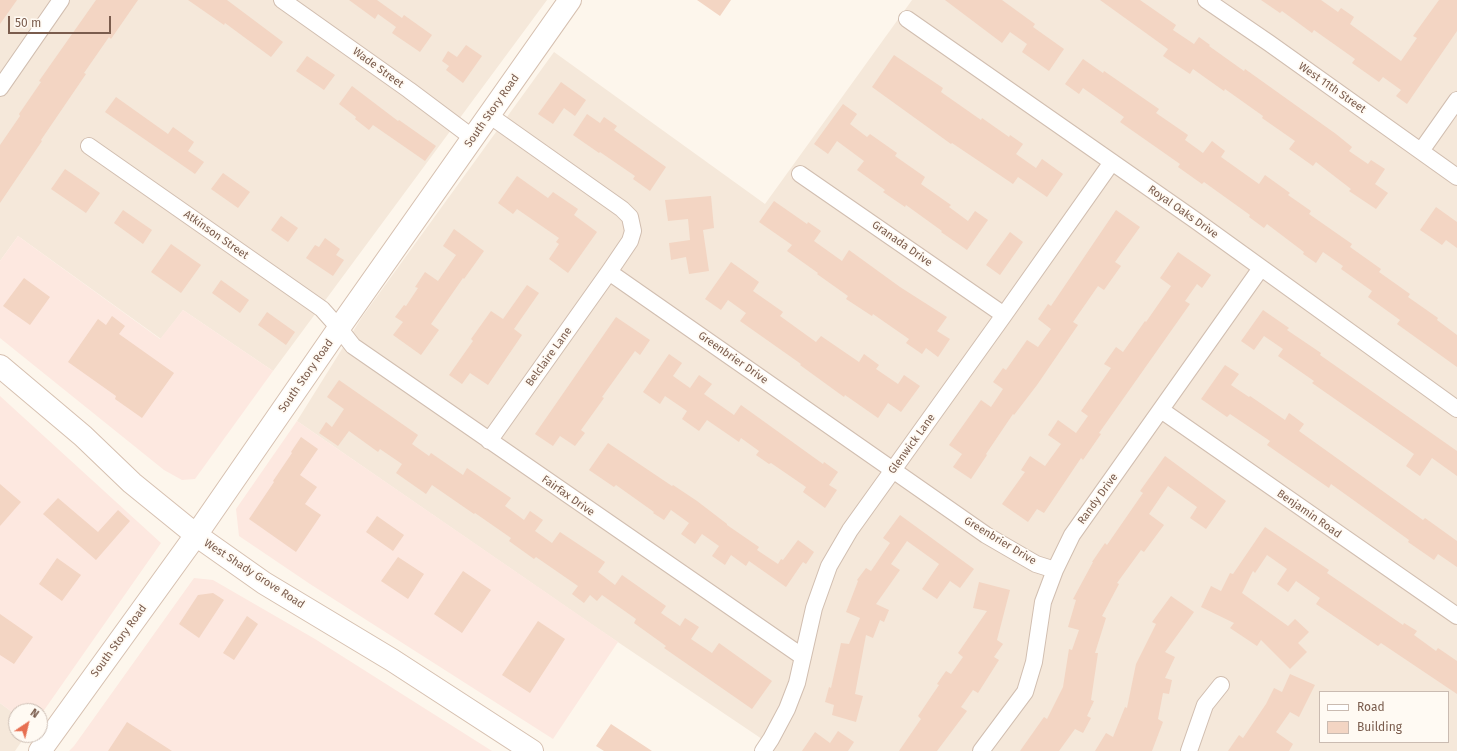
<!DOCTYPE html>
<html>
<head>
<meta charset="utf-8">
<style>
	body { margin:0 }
	#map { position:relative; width:1457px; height:751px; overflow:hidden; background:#fdf6ec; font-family:"Fira Sans",sans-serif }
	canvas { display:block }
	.legend { position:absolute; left:1319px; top:691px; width:130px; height:52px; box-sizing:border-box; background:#fffaf3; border:1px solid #cabbb1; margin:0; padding:5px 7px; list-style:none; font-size:12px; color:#7a5c4d }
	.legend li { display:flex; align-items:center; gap:8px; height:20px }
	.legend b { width:20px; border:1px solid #cabbb1 }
	.north { position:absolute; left:8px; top:703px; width:40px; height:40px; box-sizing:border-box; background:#fffaf3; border:1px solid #cabbb1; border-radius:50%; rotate:35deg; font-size:11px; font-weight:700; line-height:16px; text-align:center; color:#7a5c4d }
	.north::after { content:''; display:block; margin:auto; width:14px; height:18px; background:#e76f51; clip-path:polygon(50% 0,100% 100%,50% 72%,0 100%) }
	.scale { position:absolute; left:8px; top:16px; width:103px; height:18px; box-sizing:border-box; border:2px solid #7a5c4d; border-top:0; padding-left:5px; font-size:12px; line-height:14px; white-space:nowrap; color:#7a5c4d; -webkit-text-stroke:3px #fffaf3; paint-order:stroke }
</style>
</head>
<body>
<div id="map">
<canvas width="1457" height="751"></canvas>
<ul class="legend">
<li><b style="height:5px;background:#fff"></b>Road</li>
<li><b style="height:11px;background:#f3d5c3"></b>Building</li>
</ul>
<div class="north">N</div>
<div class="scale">50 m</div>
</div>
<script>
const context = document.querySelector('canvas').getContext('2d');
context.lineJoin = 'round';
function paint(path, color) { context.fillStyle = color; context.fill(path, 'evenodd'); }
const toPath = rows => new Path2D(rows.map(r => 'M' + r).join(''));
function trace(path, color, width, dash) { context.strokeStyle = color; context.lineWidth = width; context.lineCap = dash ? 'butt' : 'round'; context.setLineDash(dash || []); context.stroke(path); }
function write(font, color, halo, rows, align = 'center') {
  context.font = font + ' "Fira Sans",sans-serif'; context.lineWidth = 3.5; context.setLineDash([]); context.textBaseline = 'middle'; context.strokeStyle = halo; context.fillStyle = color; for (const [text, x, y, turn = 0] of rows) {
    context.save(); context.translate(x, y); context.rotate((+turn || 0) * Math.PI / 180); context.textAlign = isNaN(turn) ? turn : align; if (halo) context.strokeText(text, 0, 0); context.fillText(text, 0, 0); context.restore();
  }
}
const residential = toPath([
	[0,0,547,0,273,371,183,310,161,339,18,236,0,261],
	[912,0,1457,0,1457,751,772,751,774,748,759,737,594,626,297,421,362,317,554,52,765,204],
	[1320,692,1448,692,1448,742,1320,742],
	[0,703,16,715,16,735,26,735,15,751,0,751]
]);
const commercial = toPath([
	[18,236,160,339,183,310,273,371,195,479,182,480,164,470,0,338,0,261],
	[0,396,161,543,40,716,40,711,16,711,16,715,0,703],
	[297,421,618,642,553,739,310,584,239,536,236,509],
	[194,578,213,580,315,639,492,751,69,751,74,746]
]);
const building = toPath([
	[0,0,17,0,0,24],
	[96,0,138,0,111,39,109,37,84,73,86,74,41,140,42,141,0,203,0,145,20,116,19,114,41,82,39,81],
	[188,0,227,0,283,42,271,57,225,23,224,25],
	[349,0,377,0,402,18,404,15,432,35,420,52,392,33,396,27,378,14,375,19],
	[697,0,731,0,720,16],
	[945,0,1002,0,1035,24,1033,27,1064,49,1049,71,1022,52,1027,44,1010,32,1002,43],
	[1100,0,1140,0,1176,25,1173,30,1194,44,1199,37,1210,45,1209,46,1244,71,1245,69,1336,134,1352,147,1349,151,1368,164,1371,160,1385,169,1375,184,1388,193,1376,209,1349,191,1351,189,1316,162,1313,166,1289,149,1295,141,1262,118,1263,116,1225,89,1224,91,1193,69,1190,74,1163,56,1168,49],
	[1261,0,1321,0,1338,12,1341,8,1354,17,1350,24,1401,61,1417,38,1413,36,1439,0,1457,0,1457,31,1407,104,1396,96,1401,90,1383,77,1379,82,1352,63,1355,59,1314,30,1312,33,1282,11,1280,13],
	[466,45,482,56,463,83,446,70,449,66,442,61,448,51,457,57],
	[894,55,943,88,941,92,981,120,982,118,1009,137,1010,135,1023,144,1016,154,1036,168,1042,159,1063,174,1047,197,1018,177,1013,184,952,143,951,144,872,87],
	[307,56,335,75,324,90,296,71],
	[1083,59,1103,73,1104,71,1159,109,1156,113,1188,135,1185,140,1203,153,1212,141,1225,151,1221,157,1259,184,1265,175,1290,193,1288,195,1311,211,1309,214,1352,244,1350,247,1381,269,1379,272,1410,294,1408,297,1438,318,1437,320,1457,335,1457,367,1397,324,1400,320,1368,297,1372,291,1341,269,1343,266,1323,252,1316,263,1303,254,1304,252,1267,224,1264,228,1249,217,1250,215,1204,182,1202,184,1178,167,1180,164,1120,122,1124,117,1083,88,1079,94,1065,84],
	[561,82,586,100,575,116,564,108,553,124,538,114],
	[352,86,398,121,399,120,436,146,425,161,373,125,369,130,355,119,356,117,339,104],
	[116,97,168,134,173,127,194,142,188,151,204,162,195,174,105,112],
	[843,104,857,114,850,124,867,137,870,134,897,153,895,156,925,177,921,184,951,205,949,207,968,221,975,211,988,220,967,250,941,232,942,231,906,205,905,207,883,192,885,190,857,170,864,161,837,141,828,154,814,144],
	[587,114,600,123,604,117,617,126,614,130,666,167,650,191,633,179,635,176,600,152,599,153,573,135],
	[65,169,100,193,86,213,51,189],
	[223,173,250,192,238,208,211,189],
	[517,176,548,198,553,192,578,209,574,215,597,232,568,273,549,259,559,244,556,242,559,238,517,209,513,214,498,203],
	[711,196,714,228,703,230,709,271,689,274,686,257,671,260,669,243,690,240,688,219,668,221,665,200],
	[774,201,807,224,808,222,821,231,814,241,842,261,849,250,900,287,947,317,937,331,950,339,938,357,926,348,922,354,906,343,909,339,873,314,872,316,846,299,848,296,817,274,818,273,787,251,792,245,759,222],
	[1436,207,1457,222,1457,248,1446,240,1442,245,1420,230],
	[123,210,152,230,143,244,114,223],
	[1116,210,1140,227,1115,262,1121,266,1104,290,1098,286,1073,322,1078,325,1037,385,1014,415,1013,414,986,454,987,455,971,479,953,467,962,454,949,445,981,400,991,407,1003,389,993,382,1003,368,1006,370,1027,340,1038,347,1051,329,1038,319,1048,304,1051,306],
	[281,216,298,228,288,242,271,230],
	[454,229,484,251,464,279,463,278,431,324,439,330,421,355,393,335,403,322,395,317,404,305,406,306,418,288,415,287,425,272,438,281,456,255,443,246],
	[1010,232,1023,242,1000,275,986,265],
	[325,238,340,249,336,255,344,260,333,276,306,258,315,245,319,247],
	[171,244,201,265,181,293,151,272],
	[1178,252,1211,275,1202,288,1197,284,1185,301,1190,304,1099,433,1101,434,1083,460,1081,458,1044,513,1037,509,1028,522,1002,504,1025,472,1021,470,1030,456,1045,466,1061,444,1048,435,1058,420,1076,433,1088,416,1081,411,1111,368,1104,364,1116,347,1123,352,1145,321,1146,322,1171,286,1160,278],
	[731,262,759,282,753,291,783,312,780,316,816,342,821,336,859,362,864,354,879,365,876,369,898,384,904,375,920,386,901,412,888,403,878,418,845,395,844,397,800,365,801,364,740,321,746,313,728,300,721,310,705,299],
	[24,278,50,297,30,325,3,306],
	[221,280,249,300,240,313,212,293],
	[527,285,539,293,514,329,522,335,488,385,470,373,462,384,449,375,473,341,471,339,491,311,503,319],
	[1263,310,1289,328,1287,330,1321,353,1320,355,1457,451,1457,476,1432,458,1420,476,1406,466,1414,454,1312,383,1314,381,1278,356,1283,349,1264,336,1254,350,1241,341],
	[267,312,295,332,286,345,258,325],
	[112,316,125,326,119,334,174,373,142,418,115,399,116,396,68,362,98,319,106,325],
	[616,317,650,340,640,355,635,351,602,397,604,398,581,430,585,433,575,446,560,436,553,446,535,434],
	[669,354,682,363,673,376,690,388,699,375,712,384,704,394,734,415,741,405,823,464,824,462,838,472,829,485,837,490,825,508,803,492,806,487,771,463,769,464,756,455,759,451,741,438,739,442,707,420,699,431,682,419,687,411,665,396,660,404,643,392],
	[1225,365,1239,374,1231,385,1249,397,1250,396,1285,420,1289,413,1304,424,1299,431,1423,520,1425,518,1457,541,1457,567,1438,554,1434,560,1408,542,1409,540,1331,484,1329,488,1267,445,1270,441,1230,414,1227,417,1201,399],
	[339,380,418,435,412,444,429,456,431,453,463,475,467,468,511,498,505,506,524,520,530,511,543,520,535,531,552,543,560,532,605,562,598,572,615,585,622,575,666,606,661,613,680,626,685,618,699,627,691,639,712,653,719,643,772,681,752,709,664,648,666,646,634,623,636,619,602,595,597,601,590,595,584,603,572,594,578,586,536,557,534,559,509,541,511,538,475,513,474,514,432,485,426,494,396,473,402,464,380,449,378,452,349,431,338,446,319,433,326,422,332,427,344,409,327,397],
	[301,437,318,449,300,475,317,487,305,504,321,515,296,552,249,519,274,482,273,481,292,453,291,452],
	[608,443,672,486,673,485,697,501,727,524,727,525,759,547,757,550,778,564,781,559,783,560,798,540,814,552,806,564,803,562,786,587,749,561,746,566,731,555,725,565,712,556,719,546,702,534,695,544,681,534,689,523,671,510,664,520,653,513,654,512,616,485,614,487,589,470],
	[1165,456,1226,501,1206,529,1190,518,1197,507,1168,486,1149,514,1164,525,1144,552,1141,550,1117,583,1119,584,1102,616,1106,618,1095,653,1098,653,1091,700,1094,701,1087,716,1091,718,1083,733,1075,729,1059,751,1020,751,1044,717,1047,719,1063,687,1069,649,1072,650,1079,630,1068,627,1076,600,1073,599,1093,562,1092,562,1105,543,1107,545,1143,493,1140,491],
	[0,484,21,502,0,526],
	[58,498,98,532,118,510,130,521,96,560,43,514],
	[900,515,974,569,960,588,950,581,937,599,922,589,939,564,907,541,891,564,900,570,876,604,889,610,884,622,880,620,873,638,866,635,855,694,863,696,856,722,832,715,834,705,825,702,829,687,831,688,841,643,849,644,860,618,846,612,858,581,857,580,866,568,871,571,890,543,883,538],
	[377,516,404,535,393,551,366,532],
	[1265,527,1329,570,1327,573,1403,625,1404,623,1417,631,1414,635,1436,651,1438,648,1457,661,1457,694,1381,643,1378,646,1316,604,1320,598,1296,581,1288,592,1277,584,1287,569,1267,555,1255,573,1253,571,1242,593,1288,626,1295,619,1309,632,1298,643,1307,652,1290,669,1261,640,1257,646,1230,628,1234,623,1201,607,1211,586,1221,591,1230,573,1233,574],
	[398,557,424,574,408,599,381,581],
	[57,558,81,575,62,601,39,584],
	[463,571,491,590,462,633,434,614],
	[979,582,1010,590,997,640,1003,644,994,657,999,660,978,693,973,690,961,707,967,711,937,751,899,751,921,719,918,716,939,685,937,684,946,671,951,674,963,657,958,653,987,611,973,608],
	[213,593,224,600,199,638,179,624,198,595],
	[1171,596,1194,612,1165,652,1175,657,1165,678,1172,680,1169,694,1163,693,1158,719,1163,722,1152,751,1095,751,1106,733,1113,737,1125,707,1127,708,1136,664,1156,624,1152,622],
	[0,614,33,637,14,664,0,655],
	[247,616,258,624,234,660,223,653],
	[538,621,565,639,530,693,502,675],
	[1290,674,1315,685,1299,717,1290,712,1276,732,1293,744,1289,751,1228,751,1239,735,1243,738,1266,704,1274,688,1282,692],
	[127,722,172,751,108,751],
	[611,724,652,751,604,751,596,746],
	[838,731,854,742,848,751,802,751,815,732,830,743]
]);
const minor = toPath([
	[282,0,409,90,473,138],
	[1206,0,1269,43,1457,177],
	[907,19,1195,220,1457,409],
	[0,88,61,0],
	[89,146,322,309,339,328,353,346,803,657],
	[1421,151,1457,100],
	[800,174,1004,315],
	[609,272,986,535,1036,564,1055,570],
	[1161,410,1457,616],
	[489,441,609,272,630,241,633,231,630,217,622,209,489,115],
	[763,751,771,739,787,709,797,683,814,608,829,566,850,530,1004,315,1112,162],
	[981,751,1025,692,1034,662,1043,602,1055,570,1072,535,1261,268],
	[1189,751,1205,705,1221,685]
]);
const secondary = toPath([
	[0,366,83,436,132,483,196,535,264,583,392,660,532,751],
	[40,751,196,535,339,328,570,0]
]);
const streetNames = [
	["Wade Street",378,68,36],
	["West 11th Street",1332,88,35],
	["South Story Road",492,111,-55],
	["Royal Oaks Drive",1183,212,35],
	["Atkinson Street",216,235,35],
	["Granada Drive",902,244,35],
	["Belclaire Lane",549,357,-54],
	["Greenbrier Drive",733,358,35],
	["South Story Road",306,376,-55],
	["Glenwick Lane",912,444,-54],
	["Fairfax Drive",568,496,35],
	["Randy Drive",1098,499,-54],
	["Benjamin Road",1309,514,35],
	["Greenbrier Drive",1000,541,31],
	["West Shady Grove Road",254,574,33],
	["South Story Road",119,641,-54]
];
paint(residential, '#f5e8da');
paint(commercial, '#fde8e0');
paint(building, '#f3d5c3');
trace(minor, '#d1beb0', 18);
trace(secondary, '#d6c0b0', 24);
trace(minor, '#fff', 16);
trace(secondary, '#fff', 22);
write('11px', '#7a5c4d', '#fffaf3', streetNames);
</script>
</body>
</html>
